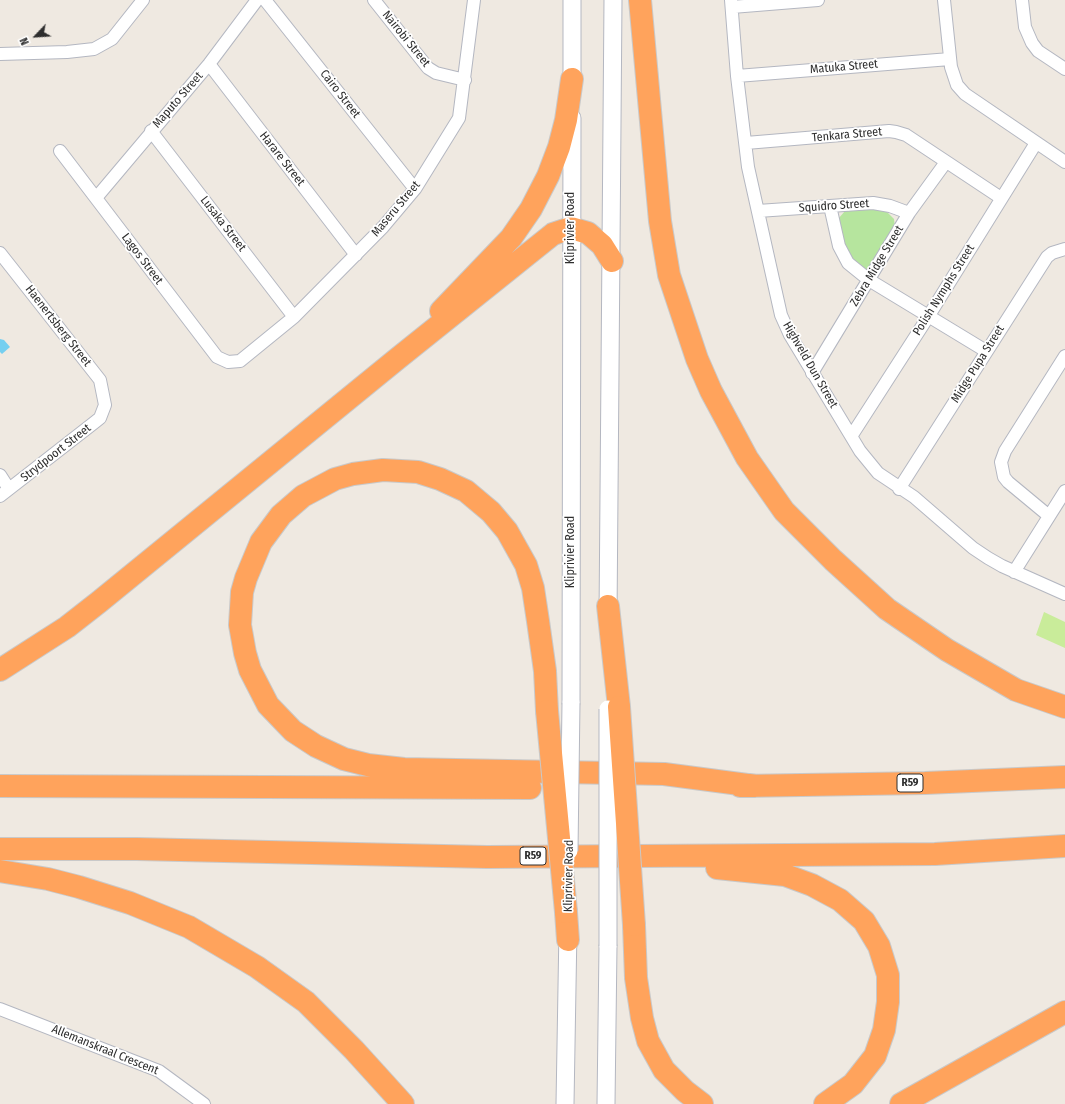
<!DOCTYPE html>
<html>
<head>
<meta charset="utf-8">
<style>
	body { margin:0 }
	#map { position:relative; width:1065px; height:1104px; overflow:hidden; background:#efe9e1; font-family:"Fira Sans Condensed",sans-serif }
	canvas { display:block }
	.north { position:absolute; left:16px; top:16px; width:40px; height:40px; -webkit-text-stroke:3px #fff; paint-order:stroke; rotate:245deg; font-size:11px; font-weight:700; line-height:16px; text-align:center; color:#2e2e2e }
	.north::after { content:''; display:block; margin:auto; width:14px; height:18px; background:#2e2e2e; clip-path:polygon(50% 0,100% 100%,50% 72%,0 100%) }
</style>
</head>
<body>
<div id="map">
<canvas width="1065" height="1104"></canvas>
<div class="north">N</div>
</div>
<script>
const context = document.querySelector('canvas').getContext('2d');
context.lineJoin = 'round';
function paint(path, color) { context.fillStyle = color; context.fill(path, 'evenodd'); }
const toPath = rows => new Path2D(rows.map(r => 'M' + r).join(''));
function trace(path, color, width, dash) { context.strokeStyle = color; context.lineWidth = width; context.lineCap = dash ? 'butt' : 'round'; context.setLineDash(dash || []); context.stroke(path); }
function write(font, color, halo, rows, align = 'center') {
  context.font = font + ' "Fira Sans Condensed",sans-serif'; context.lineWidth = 3.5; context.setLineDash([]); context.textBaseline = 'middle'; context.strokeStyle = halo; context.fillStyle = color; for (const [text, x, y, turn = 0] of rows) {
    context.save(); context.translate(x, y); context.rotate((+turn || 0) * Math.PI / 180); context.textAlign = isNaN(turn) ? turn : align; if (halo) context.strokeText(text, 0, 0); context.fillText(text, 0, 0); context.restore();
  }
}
const green = toPath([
	[869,208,886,211,894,219,895,227,872,266,867,269,861,270,847,256,838,219,845,211]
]);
const pitch = toPath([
	[1044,612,1065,622,1065,648,1036,635]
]);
const water = toPath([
	[0,339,4,340,10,347,2,354,0,352]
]);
const street = toPath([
	[265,0,415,189],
	[374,0,428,68,436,73,465,80],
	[731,0,737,76,748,167,781,315,790,335,860,451,878,473,914,497,973,548,988,558,1002,566,1065,594],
	[944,0,951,67,957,85,965,94,1065,162],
	[1022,0,1025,27,1032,43,1038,51,1065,69],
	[732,7,818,0],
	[0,54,67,52,94,49,112,39,143,0],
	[209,64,356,255],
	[737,76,950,59],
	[151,131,294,317],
	[746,143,889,131,896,132,906,135,1001,198],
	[60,151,217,357,228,362,240,361,294,317,383,227,415,189,459,118,474,0],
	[96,198,209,64,257,0],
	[830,206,839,246,848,263,869,280,986,351],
	[758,211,873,203,890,206,909,213],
	[0,253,100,380,105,405,100,418,95,422,0,496],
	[812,373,909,213,946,162],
	[852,435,928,317,1036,143],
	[0,475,9,489],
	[899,489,1047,257,1052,253,1065,249],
	[1049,516,1008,482,1004,477,1001,462,1005,451,1065,356],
	[1014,572,1065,491],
	[0,1009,159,1071,204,1104]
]);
const secondary = toPath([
	[572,0,572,92],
	[608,618,613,0],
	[571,703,572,118],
	[565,1104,568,928],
	[606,1104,608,946]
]);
const highway = toPath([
	[640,0,660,221,669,275,697,359,711,391,747,458,784,511,833,560,887,609,947,650,1016,690,1065,707],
	[441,311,511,238,531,209,548,176,559,147,566,120,572,79],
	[608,606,619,707],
	[0,670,67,627,99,602,397,359,553,234,571,228,588,233,602,245,612,261],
	[547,711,545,671,538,621,533,588,526,565,507,531,491,512,466,491,440,479,418,472,383,470,353,474,335,479,303,496,281,515,261,542,246,578,242,592,240,625,245,653,250,670,268,705,293,731,316,746,344,759,368,765,404,769,664,774,755,786],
	[0,786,530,788],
	[740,786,925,783,1065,777],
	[0,849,137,849,487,857,935,854,1065,846],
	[717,868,785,875,812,885,840,900,864,921,879,946,888,975,888,1002,884,1030,875,1056,853,1084,825,1104],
	[0,871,48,879,79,887,130,903,189,927,257,967,306,1002,354,1050,403,1104],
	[566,912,568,940],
	[634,925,636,978,642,1018,648,1041,664,1070,685,1091,702,1104],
	[901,1104,1065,1012]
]);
const secondaryBridge = toPath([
	[608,709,608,946],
	[569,851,571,703]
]);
const highwayBridge = toPath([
	[619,707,634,925],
	[547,711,566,912]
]);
const shields = [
	[910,783,26],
	[533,856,26]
];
const shieldNames = [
	["R59",910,783],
	["R59",533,856]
];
const streetNames = [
	["Nairobi Street",406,39,51],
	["Matuka Street",844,67,-5],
	["Cairo Street",340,94,52],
	["Maputo Street",178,100,-49],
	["Tenkara Street",847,135,-5],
	["Harare Street",282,159,52],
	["Squidro Street",834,206,-4],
	["Maseru Street",396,209,-50],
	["Lusaka Street",223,224,52],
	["Kliprivier Road",571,228,-90],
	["Lagos Street",142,259,53],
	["Zebra Midge Street",877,266,-59],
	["Polish Nymphs Street",944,290,-58],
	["Haenertsberg Street",58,326,52],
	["Midge Pupa Street",978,364,-58],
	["Highveld Dun Street",810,365,60],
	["Strydpoort Street",56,453,-38],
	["Kliprivier Road",571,552,-90],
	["Kliprivier Road",569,876,-89],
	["Allemanskraal Crescent",105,1050,22]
];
paint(green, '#b6e59e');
paint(pitch, '#c9ec9a');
paint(water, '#75cff0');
trace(street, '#b4b7c1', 14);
trace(secondary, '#b4b7c1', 19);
trace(highway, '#c9c9c9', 24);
trace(street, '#fff', 12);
trace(secondary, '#fff', 17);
trace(highway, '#ffa35c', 22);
trace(secondaryBridge, '#b4b7c1', 19, []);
trace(highwayBridge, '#c9c9c9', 24, []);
trace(secondaryBridge, '#fff', 17);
trace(highwayBridge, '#ffa35c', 22);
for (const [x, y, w] of shields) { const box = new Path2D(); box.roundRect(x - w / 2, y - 9, w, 18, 3); context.fillStyle = '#fff'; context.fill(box); trace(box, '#2e2e2e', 1); }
write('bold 11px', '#2e2e2e', null, shieldNames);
write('12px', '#2e2e2e', '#fff', streetNames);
</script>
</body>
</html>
